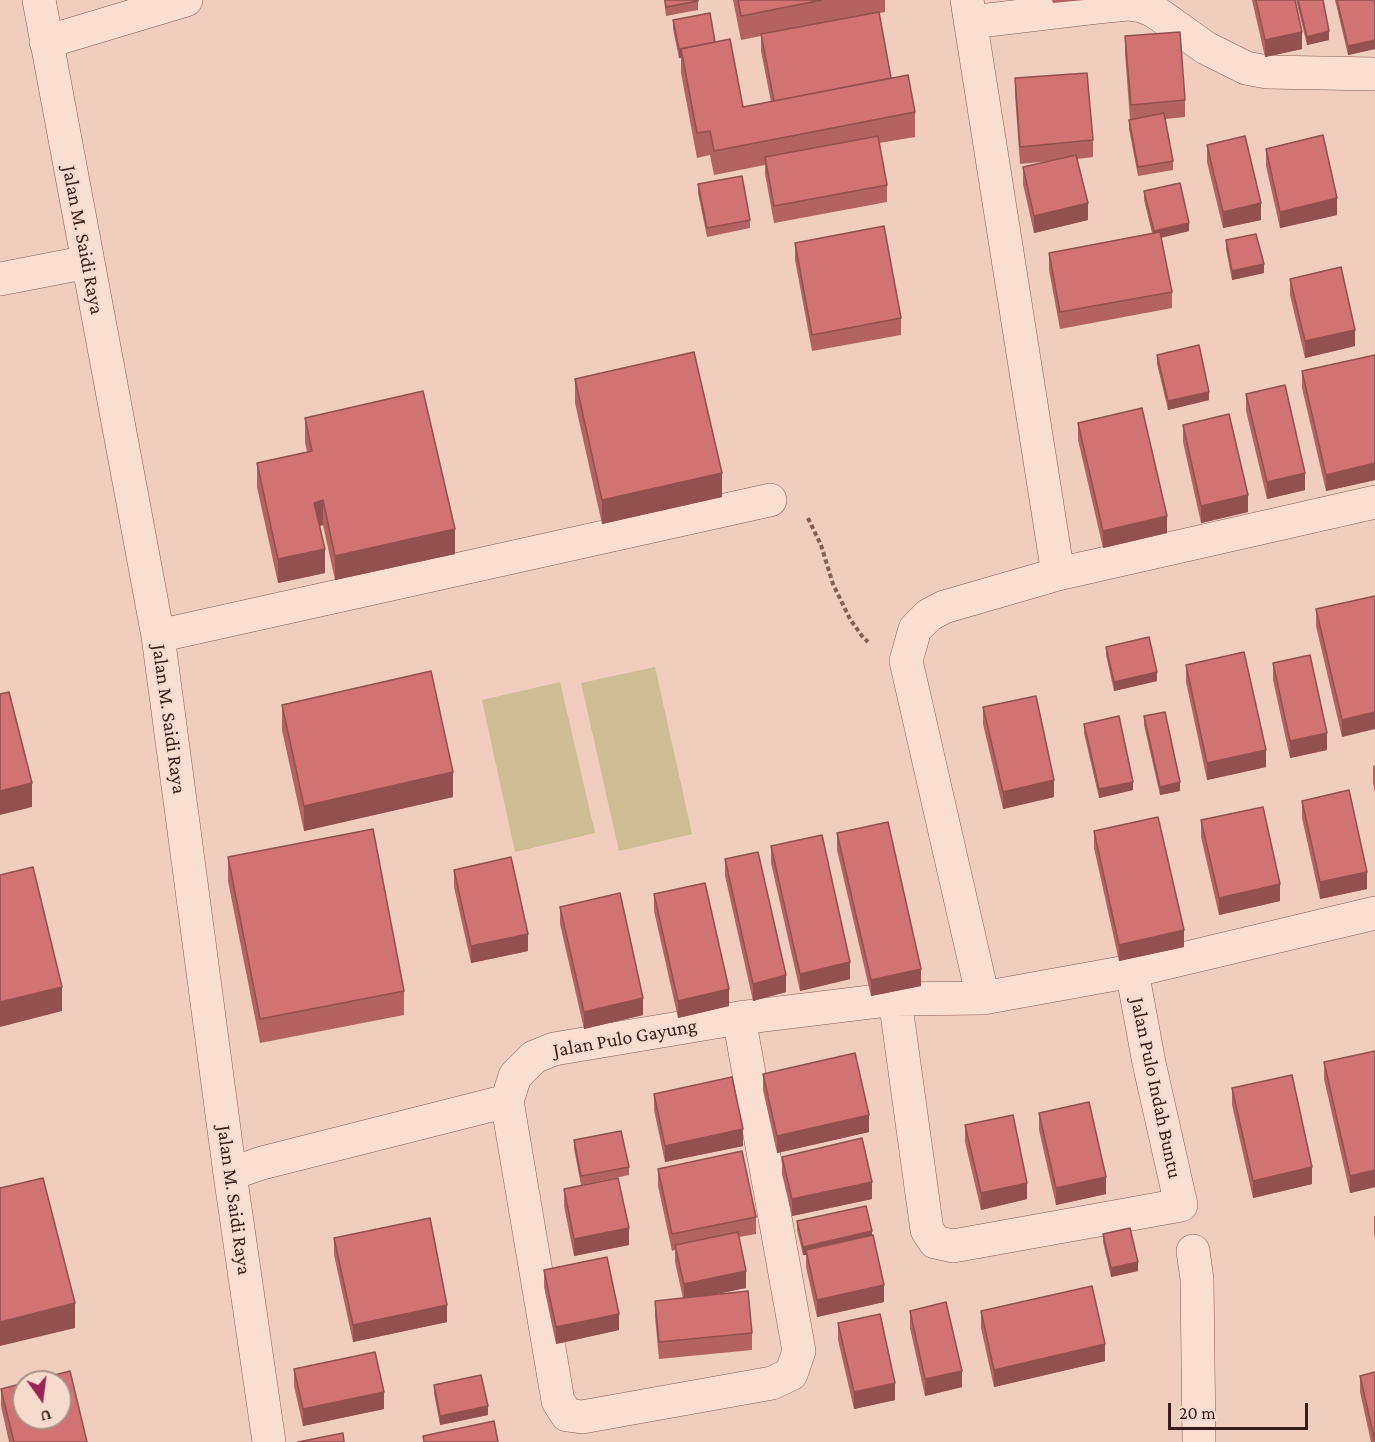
<!DOCTYPE html>
<html>
<head>
<meta charset="utf-8">
<style>
	body { margin:0 }
	#map { position:relative; width:1375px; height:1442px; overflow:hidden; background:#f0cdbe; font-family:"Crimson Pro",serif }
	canvas { display:block }
	.north { position:absolute; left:12px; top:1370px; width:60px; height:60px; box-sizing:border-box; background:#f7dace; border:2px solid #aa8f87; border-radius:50%; rotate:166deg; font-size:16px; font-weight:700; line-height:24px; text-align:center; color:#371e1c }
	.north::after { content:''; display:block; margin:auto; width:21px; height:27px; background:#9a2455; clip-path:polygon(50% 0,100% 100%,50% 72%,0 100%) }
	.scale { position:absolute; left:1168px; top:1403px; width:140px; height:27px; box-sizing:border-box; border:3px solid #371e1c; border-top:0; padding-left:8px; font-size:18px; line-height:21px; white-space:nowrap; color:#371e1c; -webkit-text-stroke:4px #f7dace; paint-order:stroke }
</style>
</head>
<body>
<div id="map">
<canvas width="1375" height="1442"></canvas>
<div class="north">U</div>
<div class="scale">20 m</div>
</div>
<script>
const context = document.querySelector('canvas').getContext('2d');
context.lineJoin = 'round';
function paint(path, color) { context.fillStyle = color; context.fill(path, 'evenodd'); }
const toPath = rows => new Path2D(rows.map(r => 'M' + r).join(''));
function trace(path, color, width, dash) { context.strokeStyle = color; context.lineWidth = width; context.lineCap = dash ? 'butt' : 'round'; context.setLineDash(dash || []); context.stroke(path); }
function write(font, color, halo, rows, align = 'center') {
  context.font = font + ' "Crimson Pro",serif'; context.lineWidth = 4.5; context.setLineDash([]); context.textBaseline = 'middle'; context.strokeStyle = halo; context.fillStyle = color; for (const [text, x, y, turn = 0] of rows) {
    context.save(); context.translate(x, y); context.rotate((+turn || 0) * Math.PI / 180); context.textAlign = isNaN(turn) ? turn : align; if (halo) context.strokeText(text, 0, 0); context.fillText(text, 0, 0); context.restore();
  }
}
const green = toPath([
	[655,667,692,834,619,851,581,683],
	[560,682,595,833,515,852,482,700]
]);
const path = toPath([
	[808,518,821,545,833,584,850,619,862,636,868,642]
]);
const minor = toPath([
	[39,0,158,636,230,1174,269,1442],
	[967,0,1058,574],
	[971,22,1097,7,1128,4,1142,6,1154,11,1206,48,1246,68,1267,72,1375,74],
	[46,42,186,0],
	[0,279,88,262],
	[1375,502,1058,574,944,607,929,615,915,629,906,661,983,998,1132,971,1375,913],
	[158,636,770,500],
	[895,999,927,1230,935,1242,953,1246,1181,1205,1149,1063,1132,971],
	[507,1101,558,1401,567,1415,582,1417,772,1383,791,1374,799,1351,739,1018],
	[230,1174,262,1163,507,1101,515,1076,534,1057,554,1049,739,1018,895,999,983,998],
	[1193,1251,1197,1279,1199,1442]
]);
const wall = toPath([
	[664,0,698,0,698,10,666,16],
	[733,0,885,0,885,12,879,13,891,79,915,112,915,137,879,143,887,185,887,202,774,223,765,174,765,165,714,175,710,155,697,158,681,73,681,58,679,58,673,29,673,20,715,42,743,107,771,102,761,51,761,36,741,40],
	[1052,0,1084,0,1053,3],
	[1252,0,1295,0,1302,49,1265,57],
	[1296,0,1323,0,1329,40,1307,45],
	[1335,0,1374,0,1375,6,1375,49,1348,55],
	[1125,36,1185,100,1185,117,1165,119,1173,161,1173,170,1138,176,1129,129,1129,120,1130,120,1125,53],
	[1015,78,1093,140,1093,157,1077,159,1088,220,1034,233,1023,184,1023,167,1050,161,1020,164,1015,95],
	[1207,145,1261,220,1223,228,1207,162],
	[1266,149,1337,215,1280,228,1266,166],
	[698,184,750,220,750,228,707,237,698,193],
	[1144,191,1189,231,1161,238,1172,292,1172,308,1060,329,1049,270,1049,253,1152,233,1144,200],
	[1226,240,1264,273,1232,280,1226,249],
	[795,243,901,318,901,335,812,351,795,260],
	[1290,279,1355,346,1305,358,1290,295],
	[1157,355,1209,400,1168,410,1157,364],
	[1375,355,1375,480,1326,491,1302,388,1302,371],
	[575,379,722,497,602,524,575,403],
	[1246,394,1305,490,1267,499,1246,411],
	[305,418,455,554,335,580,323,525,320,526,325,573,278,583,257,487,257,463,307,452,305,442],
	[1078,423,1167,533,1103,548,1078,440],
	[1183,425,1248,512,1201,523,1183,442],
	[1375,596,1342,737,1316,626,1316,609],
	[1106,647,1157,681,1114,691,1106,655],
	[1273,663,1327,750,1290,758,1273,680],
	[1186,665,1266,767,1207,780,1186,682],
	[282,705,453,797,304,831,282,730],
	[983,707,1054,797,1003,809,983,724],
	[1144,716,1180,791,1160,795,1144,725],
	[1084,724,1133,790,1099,798,1084,733],
	[1375,765,1375,792,1373,783,1373,766],
	[1302,801,1367,889,1320,899,1302,818],
	[1201,820,1280,901,1219,915,1201,837],
	[1094,831,1184,947,1119,961,1094,848],
	[837,833,921,986,871,996,837,850],
	[771,846,850,979,800,991,771,863],
	[228,857,404,991,404,1015,260,1043,228,881],
	[725,859,786,992,753,1001,725,876],
	[454,870,528,951,471,963,454,887],
	[654,894,729,1006,678,1018,654,911],
	[560,907,643,1015,584,1029,560,924],
	[1375,1051,1375,1187,1350,1193,1324,1079,1324,1062],
	[763,1074,869,1132,777,1153,763,1090],
	[1232,1088,1312,1184,1253,1198,1232,1105],
	[654,1094,743,1146,665,1162,654,1110],
	[1039,1113,1106,1194,1056,1205,1039,1130],
	[965,1125,1027,1199,981,1210,965,1142],
	[574,1140,629,1167,629,1175,581,1185,574,1149],
	[782,1157,872,1199,792,1216,782,1174],
	[658,1169,756,1217,756,1234,739,1237,746,1288,714,1294,752,1333,752,1350,659,1359,655,1317,655,1301,683,1298,675,1262,675,1250,672,1251,658,1186],
	[564,1189,629,1245,574,1256,564,1206],
	[1374,1216,1375,1216,1375,1239,1374,1233],
	[797,1221,872,1235,884,1302,817,1317,806,1267,806,1255,803,1255,797,1230],
	[1103,1234,1138,1271,1111,1277,1103,1242],
	[334,1238,447,1322,353,1342,334,1255],
	[544,1270,619,1330,556,1344,544,1287],
	[910,1311,962,1387,925,1396,910,1328],
	[981,1311,1105,1361,994,1387,981,1328],
	[838,1323,895,1400,854,1409,838,1340],
	[294,1369,384,1409,303,1426,294,1386],
	[1360,1376,1375,1442,1371,1442,1360,1392],
	[434,1385,488,1415,440,1425,434,1393],
	[1,1389,87,1442,9,1442,1,1406]
]);
const shadedWall = toPath([
	[1329,31,1329,40,1307,45,1307,37],
	[1302,32,1302,49,1265,57,1265,40],
	[1375,40,1375,49,1348,55,1348,46],
	[715,42,681,49,681,58,679,58,679,49],
	[1337,198,1337,215,1280,228,1280,212],
	[1088,203,1088,220,1034,233,1034,216],
	[1261,203,1261,220,1223,228,1223,212],
	[1189,223,1189,231,1154,239,1154,231],
	[1264,264,1264,273,1232,280,1232,271],
	[1355,330,1355,346,1305,358,1305,341],
	[1209,392,1209,400,1168,410,1168,401],
	[1375,463,1375,480,1326,491,1326,475],
	[722,473,722,497,602,524,602,500],
	[1305,473,1305,490,1267,499,1267,482],
	[1248,495,1248,512,1201,523,1201,506],
	[323,500,323,525,314,527,314,503],
	[1167,516,1167,533,1103,548,1103,531],
	[455,529,455,554,335,580,335,556],
	[325,549,325,573,278,583,278,559],
	[1157,672,1157,681,1114,691,1114,682],
	[1375,712,1375,729,1342,737,1342,720],
	[1327,733,1327,750,1290,758,1290,741],
	[1266,750,1266,767,1207,780,1207,763],
	[453,772,453,797,304,831,304,806],
	[1054,780,1054,797,1003,809,1003,792],
	[1133,782,1133,790,1099,798,1099,789],
	[1180,782,1180,791,1160,795,1160,787],
	[32,783,32,807,0,815,0,791],
	[1367,872,1367,889,1320,899,1320,882],
	[1280,884,1280,901,1219,915,1219,898],
	[1184,930,1184,947,1119,961,1119,945],
	[528,934,528,951,471,963,471,946],
	[850,962,850,979,800,991,800,974],
	[921,969,921,986,871,996,871,980],
	[786,975,786,992,753,1001,753,984],
	[62,987,62,1011,0,1027,0,1002],
	[729,989,729,1006,678,1018,678,1001],
	[643,998,643,1015,584,1029,584,1012],
	[869,1115,869,1132,777,1153,777,1136],
	[743,1129,743,1146,665,1162,665,1146],
	[1312,1167,1312,1184,1253,1198,1253,1181],
	[1375,1170,1375,1187,1350,1193,1350,1176],
	[1106,1177,1106,1194,1056,1205,1056,1188],
	[872,1182,872,1199,792,1216,792,1199],
	[1027,1183,1027,1199,981,1210,981,1193],
	[629,1228,629,1245,574,1256,574,1239],
	[872,1231,872,1240,806,1250,806,1255,803,1255,803,1247],
	[1138,1262,1138,1271,1111,1277,1111,1268],
	[746,1271,746,1288,684,1301,684,1284],
	[884,1285,884,1302,817,1317,817,1300],
	[75,1303,75,1328,0,1346,0,1322],
	[447,1305,447,1322,353,1342,353,1325],
	[619,1314,619,1330,556,1344,556,1327],
	[1105,1344,1105,1361,994,1387,994,1370],
	[962,1371,962,1387,925,1396,925,1379],
	[895,1383,895,1400,854,1409,854,1392],
	[384,1392,384,1409,303,1426,303,1409],
	[488,1406,488,1415,440,1425,440,1416]
]);
const building = toPath([
	[665,0,698,0,698,1,666,7,665,0],
	[738,0,822,0,741,16,738,0],
	[1256,0,1295,0,1302,32,1265,40,1256,0],
	[1298,0,1323,0,1329,31,1307,37,1298,0],
	[1337,0,1374,0,1375,6,1375,40,1348,46,1337,0],
	[879,12,891,78,774,101,761,34,879,12],
	[710,13,715,42,679,49,673,20,710,13],
	[1180,32,1185,100,1131,105,1125,36,1180,32],
	[730,39,743,107,908,75,915,112,714,151,710,131,697,133,681,49,730,39],
	[1087,73,1093,140,1020,147,1015,78,1087,73],
	[1164,113,1173,161,1138,167,1129,120,1164,113],
	[1323,135,1337,198,1280,212,1266,149,1323,135],
	[878,136,887,185,774,206,765,157,878,136],
	[1245,136,1261,203,1223,212,1207,145,1245,136],
	[1076,155,1088,203,1034,216,1023,167,1076,155],
	[742,176,750,220,707,228,698,184,742,176],
	[1180,183,1189,223,1154,231,1144,191,1180,183],
	[884,226,901,318,812,335,795,243,884,226],
	[1160,232,1172,292,1060,312,1049,253,1160,232],
	[1256,234,1264,264,1232,271,1226,240,1256,234],
	[1341,267,1355,330,1305,341,1290,279,1341,267],
	[1199,345,1209,392,1168,401,1157,355,1199,345],
	[694,352,722,473,602,500,575,379,694,352],
	[1375,355,1375,463,1326,475,1302,371,1375,355],
	[1285,385,1305,473,1267,482,1246,394,1285,385],
	[423,391,455,529,335,556,323,500,314,503,325,549,278,559,257,463,312,451,305,418,423,391],
	[1142,408,1167,516,1103,531,1078,423,1142,408],
	[1229,414,1248,495,1201,506,1183,425,1229,414],
	[1375,596,1375,712,1342,720,1316,609,1375,596],
	[1149,637,1157,672,1114,682,1106,647,1149,637],
	[1244,652,1266,750,1207,763,1186,665,1244,652],
	[1310,655,1327,733,1290,741,1273,663,1310,655],
	[431,671,453,772,304,806,282,705,431,671],
	[9,692,32,783,0,791,0,694,9,692],
	[1036,696,1054,780,1003,792,983,707,1036,696],
	[1165,712,1180,782,1160,787,1144,716,1165,712],
	[1119,716,1133,782,1099,789,1084,724,1119,716],
	[1349,790,1367,872,1320,882,1302,801,1349,790],
	[1263,807,1280,884,1219,898,1201,820,1263,807],
	[1158,817,1184,930,1119,945,1094,831,1158,817],
	[888,822,921,969,871,980,837,833,888,822],
	[373,829,404,991,260,1019,228,857,373,829],
	[822,835,850,962,800,974,771,846,822,835],
	[758,852,786,975,753,984,725,859,758,852],
	[511,857,528,934,471,946,454,870,511,857],
	[33,867,62,987,0,1002,0,875,33,867],
	[705,883,729,989,678,1001,654,894,705,883],
	[620,893,643,998,584,1012,560,907,620,893],
	[1375,1051,1375,1170,1350,1176,1324,1062,1375,1051],
	[855,1053,869,1115,777,1136,763,1074,855,1053],
	[1292,1075,1312,1167,1253,1181,1232,1088,1292,1075],
	[732,1077,743,1129,665,1146,654,1094,732,1077],
	[1089,1102,1106,1177,1056,1188,1039,1113,1089,1102],
	[1013,1115,1027,1183,981,1193,965,1125,1013,1115],
	[621,1131,629,1167,581,1176,574,1140,621,1131],
	[862,1138,872,1182,792,1199,782,1157,862,1138],
	[742,1151,756,1217,672,1234,658,1169,742,1151],
	[43,1178,75,1303,0,1322,0,1188,43,1178],
	[618,1178,629,1228,574,1239,564,1189,618,1178],
	[866,1206,872,1231,803,1247,797,1221,866,1206],
	[430,1218,447,1305,353,1325,334,1238,430,1218],
	[1130,1228,1138,1262,1111,1268,1103,1234,1130,1228],
	[738,1232,746,1271,684,1284,675,1245,738,1232],
	[873,1235,884,1285,817,1300,806,1250,873,1235],
	[607,1257,619,1314,556,1327,544,1270,607,1257],
	[1092,1286,1105,1344,994,1370,981,1311,1092,1286],
	[748,1291,752,1333,659,1342,655,1301,748,1291],
	[946,1302,962,1371,925,1379,910,1311,946,1302],
	[880,1314,895,1383,854,1392,838,1323,880,1314],
	[375,1352,384,1392,303,1409,294,1369,375,1352],
	[70,1371,87,1442,14,1442,1,1389,24,1383,24,1418,60,1418,60,1382,27,1382,70,1371],
	[1375,1372,1375,1441,1360,1376,1375,1372],
	[481,1375,488,1406,440,1416,434,1385,481,1375],
	[494,1421,498,1442,424,1442,423,1436,494,1421],
	[343,1433,344,1442,298,1442,343,1433]
]);
const streetNames = [
	["Jalan M. Saidi Raya",83,240,79],
	["Jalan M. Saidi Raya",169,719,82],
	["Jalan Pulo Gayung",625,1038,-10],
	["Jalan Pulo Indah Buntu",1156,1088,78],
	["Jalan M. Saidi Raya",234,1200,82]
];
paint(green, '#cebc92');
trace(minor, '#895c56', 34);
trace(path, '#895c56', 4, [4.5, 3]);
trace(minor, '#faded2', 33);
paint(wall, '#b36362');
paint(shadedWall, '#925050');
paint(building, '#d07372');
trace(building, '#925050', 1.5);
write('20px', '#371e1c', '#f7dace', streetNames);
</script>
</body>
</html>
